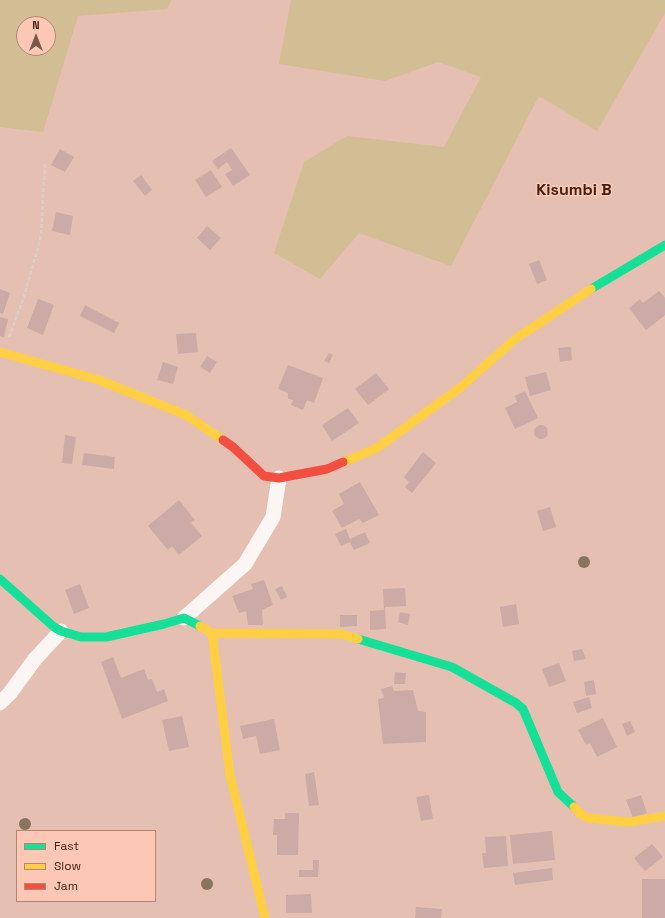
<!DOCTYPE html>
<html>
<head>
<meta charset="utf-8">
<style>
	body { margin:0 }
	#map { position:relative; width:665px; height:918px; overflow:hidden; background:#e4bfb2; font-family:"Space Grotesk",sans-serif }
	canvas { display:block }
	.legend { position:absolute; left:16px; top:830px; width:140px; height:72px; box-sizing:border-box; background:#fcc7b4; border:1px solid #b28574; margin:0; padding:5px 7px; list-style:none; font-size:12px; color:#422115 }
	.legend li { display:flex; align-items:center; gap:8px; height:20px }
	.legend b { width:20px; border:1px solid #b28574 }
	.north { position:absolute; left:16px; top:16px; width:40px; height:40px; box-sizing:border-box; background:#fcc7b4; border:1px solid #b28574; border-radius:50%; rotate:0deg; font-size:11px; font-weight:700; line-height:16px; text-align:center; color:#422115 }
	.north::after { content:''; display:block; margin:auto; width:14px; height:18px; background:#7b584c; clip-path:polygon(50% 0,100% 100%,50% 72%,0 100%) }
</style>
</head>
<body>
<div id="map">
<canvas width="665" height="918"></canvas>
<ul class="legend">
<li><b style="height:5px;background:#16e098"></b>Fast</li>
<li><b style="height:5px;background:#ffcf43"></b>Slow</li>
<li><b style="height:5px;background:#f24e42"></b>Jam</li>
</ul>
<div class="north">N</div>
</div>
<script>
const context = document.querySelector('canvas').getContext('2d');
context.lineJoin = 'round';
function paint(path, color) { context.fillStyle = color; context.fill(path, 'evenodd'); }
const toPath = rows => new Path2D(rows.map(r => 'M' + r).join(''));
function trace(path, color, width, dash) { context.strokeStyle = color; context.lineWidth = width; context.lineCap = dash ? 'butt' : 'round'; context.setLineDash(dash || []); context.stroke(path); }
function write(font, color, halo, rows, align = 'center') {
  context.font = font + ' "Space Grotesk",sans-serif'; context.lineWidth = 3; context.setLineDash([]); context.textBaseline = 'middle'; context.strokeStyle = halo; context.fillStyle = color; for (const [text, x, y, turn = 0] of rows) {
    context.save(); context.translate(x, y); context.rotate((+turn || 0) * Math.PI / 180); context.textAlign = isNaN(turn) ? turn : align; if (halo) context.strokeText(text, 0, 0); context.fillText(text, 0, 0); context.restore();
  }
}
const green = toPath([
	[0,0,171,0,167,9,78,16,43,132,0,127],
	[24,24,48,24,48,48,24,48],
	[291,0,665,0,665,13,597,131,539,96,451,266,359,233,320,279,274,253,304,162,347,136,444,147,481,77,438,62,385,81,279,64]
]);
const building = toPath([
	[231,148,250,175,233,186,225,174,232,170,227,162,218,169,212,161],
	[60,149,74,157,65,172,51,165],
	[211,170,222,187,206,197,195,180],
	[141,175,152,190,145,196,133,181],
	[56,212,73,216,70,235,52,231],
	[207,226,221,238,210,250,197,238],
	[539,260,547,280,537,284,529,264],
	[0,289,10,293,3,314,0,313],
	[659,291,665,298,665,315,646,330,629,308,640,299,643,303],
	[38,299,54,305,43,335,27,328],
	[85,305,119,323,114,333,80,316],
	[0,317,8,319,4,337,0,336],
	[196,333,198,352,178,354,176,334],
	[571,347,572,360,560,362,558,348],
	[329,353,333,355,329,363,324,361],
	[207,356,217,362,210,373,200,367],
	[163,362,178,367,173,384,157,380],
	[288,365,323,378,314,403,307,400,303,410,291,405,293,400,288,399,288,393,278,389],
	[546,372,551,390,530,396,525,377],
	[376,373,389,389,368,405,355,389],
	[525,391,538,418,515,429,505,408,517,402,515,396],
	[348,408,359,423,332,441,322,425],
	'534 432a7 7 0 1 1 14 0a7 7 0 1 1-14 0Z',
	[65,435,76,437,72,464,62,463],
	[423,452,436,463,412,493,405,487,409,482,404,477],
	[84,453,115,457,114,469,82,465],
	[360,482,379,515,363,523,359,519,342,528,332,511,344,504,339,494],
	[179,500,195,520,191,523,202,536,179,555,172,546,168,550,148,526],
	[550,507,556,527,543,531,537,511],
	[346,529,350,539,365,532,370,543,354,550,350,542,341,546,335,534],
	[264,580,273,605,262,610,263,625,248,625,246,611,239,613,232,596,253,589,251,584],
	[80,584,89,608,74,614,65,590],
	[282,586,287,597,281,600,275,589],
	[405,588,406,606,385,607,386,629,370,630,370,611,384,610,383,589],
	[516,604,519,624,503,627,500,607],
	[400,612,410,614,408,625,398,622],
	[340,615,357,615,357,626,340,627],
	[582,649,586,659,574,661,572,651],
	[113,657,121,678,144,669,148,680,152,679,157,692,164,689,168,701,122,719,101,662],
	[559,663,566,681,549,687,542,669],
	[395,672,406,673,405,684,394,684],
	[594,680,596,694,586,696,584,682],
	[392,686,394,691,413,690,418,711,426,712,426,742,383,744,378,699,384,698,381,689],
	[589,697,592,708,577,713,573,702],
	[182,716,189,747,169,751,162,720],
	[603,718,617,747,597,757,590,743,586,745,578,730],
	[274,719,280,750,260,754,256,736,243,739,240,726],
	[630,721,635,732,627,736,622,724],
	[314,772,319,805,309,806,305,774],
	[429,795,433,819,421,821,416,797],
	[641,795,647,813,633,818,626,800],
	[285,813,299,813,298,855,277,855,277,835,273,835,274,819,285,819],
	[552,831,555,860,513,864,510,835],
	[506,836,508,866,484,868,482,853,486,853,485,837],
	[652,844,663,857,645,871,634,858],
	[313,860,319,860,318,877,299,877,299,870,313,870],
	[552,868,553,880,515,885,513,873],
	[642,879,665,879,665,918,642,918],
	[311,894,312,913,286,913,286,895],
	[416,907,442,909,441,918,415,918]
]);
const path = toPath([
	[9,337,23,300,41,236,45,162]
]);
const street = toPath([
	[184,618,245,564,273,517,279,478],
	[0,703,10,693,35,659,61,631]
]);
const fast = toPath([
	[591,289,665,245],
	[0,579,54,627,61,631,81,637,106,637,164,624,184,618,200,626],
	[358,639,452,667,516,703,523,709,558,792,574,807]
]);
const slow = toPath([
	[0,352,99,380,186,415,223,440],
	[343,462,377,448,461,387,515,339,591,289],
	[200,626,212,633,342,634,358,639],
	[212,633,230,775,265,918],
	[574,807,582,815,588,818,629,822,665,816]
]);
const jam = toPath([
	[223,440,233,447,264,476,279,478,327,469,343,462]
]);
const trees = [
	[584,562],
	[25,824],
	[207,884]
];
const quarterNames = [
	["Kisumbi B",574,191]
];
paint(green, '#d3bd94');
paint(building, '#ccaba6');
trace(path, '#dccfcb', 2.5, [4, 2]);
trace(street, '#fbf5f3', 15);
trace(fast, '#16e098', 9);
trace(slow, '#ffcf43', 9);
trace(jam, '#f24e42', 9);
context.fillStyle = '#89755d';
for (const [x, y] of trees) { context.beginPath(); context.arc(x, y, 6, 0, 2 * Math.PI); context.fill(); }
write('bold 16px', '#422115', '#fcc7b4', quarterNames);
</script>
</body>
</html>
